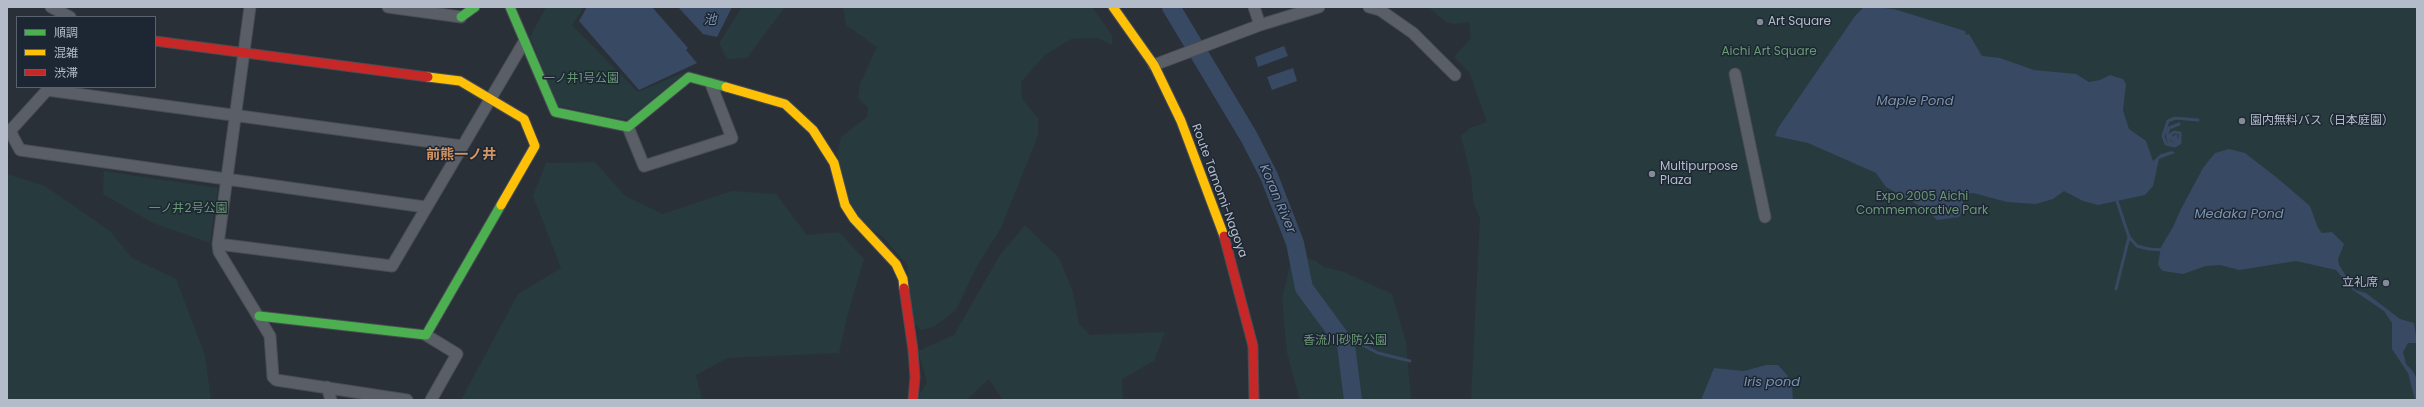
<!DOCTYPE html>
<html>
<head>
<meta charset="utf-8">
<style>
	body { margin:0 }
	#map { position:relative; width:2424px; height:407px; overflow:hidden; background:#2a3038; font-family:Poppins,"Noto Sans JP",sans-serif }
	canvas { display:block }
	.frame { position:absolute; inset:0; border:8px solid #b4bcc9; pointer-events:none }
	.legend { position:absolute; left:16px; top:16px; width:140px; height:72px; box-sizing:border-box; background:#1d2633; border:1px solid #59626f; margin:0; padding:5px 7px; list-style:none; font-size:12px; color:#b4bcc9 }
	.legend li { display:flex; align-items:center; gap:8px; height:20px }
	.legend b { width:20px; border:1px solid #59626f }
</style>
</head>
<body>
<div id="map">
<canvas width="2424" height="407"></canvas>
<div class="frame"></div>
<ul class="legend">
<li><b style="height:5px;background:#4caf50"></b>順調</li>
<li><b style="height:5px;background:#ffc107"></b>混雑</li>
<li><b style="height:5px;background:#c62828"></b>渋滞</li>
</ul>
</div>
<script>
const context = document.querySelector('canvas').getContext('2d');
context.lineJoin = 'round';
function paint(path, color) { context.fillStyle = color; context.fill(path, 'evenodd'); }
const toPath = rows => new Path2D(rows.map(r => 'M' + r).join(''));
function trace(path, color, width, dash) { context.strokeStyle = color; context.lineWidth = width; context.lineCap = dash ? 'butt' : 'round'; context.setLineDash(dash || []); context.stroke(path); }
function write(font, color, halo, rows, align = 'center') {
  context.font = font + ' Poppins,"Noto Sans JP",sans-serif'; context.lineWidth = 3; context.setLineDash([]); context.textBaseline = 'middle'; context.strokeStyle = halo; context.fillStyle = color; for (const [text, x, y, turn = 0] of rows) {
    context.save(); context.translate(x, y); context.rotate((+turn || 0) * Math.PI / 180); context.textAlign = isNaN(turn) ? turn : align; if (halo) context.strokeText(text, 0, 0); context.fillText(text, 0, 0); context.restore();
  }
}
const green = toPath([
	[546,7,579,7,583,9,572,25,638,92,687,71,627,120,558,106,530,37],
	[742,7,785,7,747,58,727,59,719,43],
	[843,7,1092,7,1112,35,1112,45,1097,38,1071,39,1045,55,1021,82,1022,99,1038,118,1038,136,1001,228,977,266,956,310,934,327,921,330,913,322,907,265,884,238,864,224,851,211,837,153,841,137,867,117,868,108,858,98,860,84,877,47,846,25],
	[1428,7,2417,7,2417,400,1471,400,1480,219,1473,201,1471,176,1461,136,1470,128,1487,122,1469,72,1454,57,1471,38,1469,22,1454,24,1446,22],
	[595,162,625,196,663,214,732,191,776,194,807,235,839,232,864,259,848,313,839,353,728,358,696,375,702,400,461,400,518,294,561,268,533,196,546,163],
	[104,171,218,188,210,243,153,223,103,194],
	[7,174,45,186,110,231,132,258,176,279,205,355,211,400,7,400],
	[1025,225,1059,258,1073,292,1079,324,1090,335,1165,332,1154,361,1122,379,1123,400,1003,400,989,379,967,400,916,400,927,382,918,351,954,335,1000,255],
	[1303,256,1316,261,1324,267,1344,272,1392,294,1406,342,1411,400,1300,400,1287,353,1282,298,1291,261]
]);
const water = toPath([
	[587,7,652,7,688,48,686,50,697,63,639,90,579,21],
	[678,7,732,7,717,37,703,34],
	[1873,7,1894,9,1965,31,1966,35,1969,34,1982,56,2000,58,2034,70,2076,74,2089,82,2100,80,2110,75,2123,79,2126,84,2123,110,2129,129,2146,141,2153,161,2161,154,2172,151,2175,153,2159,159,2153,186,2145,195,2098,205,2083,201,2064,191,2053,199,2036,204,2007,202,1973,193,1967,194,1963,199,1963,210,1959,217,1937,220,1927,210,1886,187,1876,173,1808,143,1775,136,1778,128,1855,16,1863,8],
	[1284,46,1288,56,1258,67,1255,57],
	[1293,68,1297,81,1272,90,1267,77],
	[2229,149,2245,153,2276,177,2310,206,2318,228,2322,233,2332,232,2344,244,2338,259,2339,265,2355,290,2366,293,2400,319,2414,323,2417,343,2408,343,2403,352,2406,364,2412,370,2416,377,2417,400,2415,400,2408,373,2392,349,2392,323,2384,311,2353,290,2336,270,2296,261,2239,270,2220,265,2206,266,2183,274,2163,271,2160,268,2158,264,2161,247,2173,227,2181,209,2203,168,2215,153],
	[1766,365,1778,365,1787,375,1792,386,1793,400,1701,400,1714,368,1744,371]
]);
const stream = toPath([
	[2179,124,2169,128,2167,134,2169,142,2172,144,2178,141,2180,138],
	[2174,137,2176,136,2176,139,2172,140,2170,135,2174,132,2180,133,2180,143,2175,146,2166,144,2163,136,2168,121,2175,118,2198,120],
	[2116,198,2129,237,2137,246,2149,249,2164,250],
	[2116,289,2129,237],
	[1336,331,1378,353,1410,361]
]);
const river = toPath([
	[1171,7,1249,137,1269,176,1295,243,1304,288,1346,345,1353,400]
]);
const street = toPath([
	[51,7,70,17],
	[250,7,218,244,219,252,270,336,273,377,276,380,407,400],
	[388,7,461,17],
	[1254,7,1260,25],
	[1369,7,1380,10,1413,33,1455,75],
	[1154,65,1260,25,1319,7],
	[1735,74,1765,217],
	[50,87,10,131,20,150,425,207],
	[47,90,462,146],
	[628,127,644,166,732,138,711,84],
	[218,244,392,266,524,42],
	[426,335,457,354,431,400],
	[327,387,331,400]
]);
const fast = toPath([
	[510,7,555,112,628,127,689,77,726,87],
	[461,17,475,7],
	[259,316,426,335,501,205]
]);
const slow = toPath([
	[1113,7,1154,65,1181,121,1224,236],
	[428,77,460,81,524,119,535,146,501,205],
	[726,87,785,104,813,130,834,163,845,205,854,219,896,264,903,279,904,288]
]);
const jam = toPath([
	[155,41,428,77],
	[1224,236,1253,346,1254,400],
	[904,288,913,350,915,377,913,400]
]);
const markers = [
	[1760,22,4,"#848b96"],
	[2242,121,4,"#848b96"],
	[1652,174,4,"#848b96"],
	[2386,283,4,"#848b96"]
];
const poiNames = [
	["Art Square",1768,22],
	["園内無料バス（日本庭園）",2250,121],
	["Multipurpose",1660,167],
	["Plaza",1660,181],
	["立礼席",2378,283,"right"]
];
const parkNames = [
	["Aichi Art Square",1769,52],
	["一ノ井1号公園",581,79],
	["Expo 2005 Aichi",1922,197],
	["Commemorative Park",1922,211],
	["一ノ井2号公園",188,209],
	["香流川砂防公園",1345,341]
];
const streetNames = [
	["Route Tamomi-Nagoya",1219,191,70]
];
const waterNames = [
	["池",710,21],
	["Maple Pond",1915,102],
	["Koran River",1277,199,67],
	["Medaka Pond",2239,215],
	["Iris pond",1772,383]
];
const quarterNames = [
	["前熊一ノ井",461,155]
];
paint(green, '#273a3e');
paint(water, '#384963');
trace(stream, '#384963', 3);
trace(river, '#384963', 18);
trace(street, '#484c53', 13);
trace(fast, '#484c53', 11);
trace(slow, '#484c53', 11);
trace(jam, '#484c53', 11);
trace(street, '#5a5e66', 11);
trace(fast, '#4caf50', 9);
trace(slow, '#ffc107', 9);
trace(jam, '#c62828', 9);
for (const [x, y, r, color] of markers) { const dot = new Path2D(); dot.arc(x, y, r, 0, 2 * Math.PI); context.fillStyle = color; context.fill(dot); trace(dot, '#1d2633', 1.5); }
write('12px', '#b4bcc9', '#1d2633', poiNames, 'left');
write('12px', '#6b9a76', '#1d2633', parkNames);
write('12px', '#b4bcc9', '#1d2633', streetNames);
write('italic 13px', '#7c92b1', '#1d2633', waterNames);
write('bold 14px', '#d59563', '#1d2633', quarterNames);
</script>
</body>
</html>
